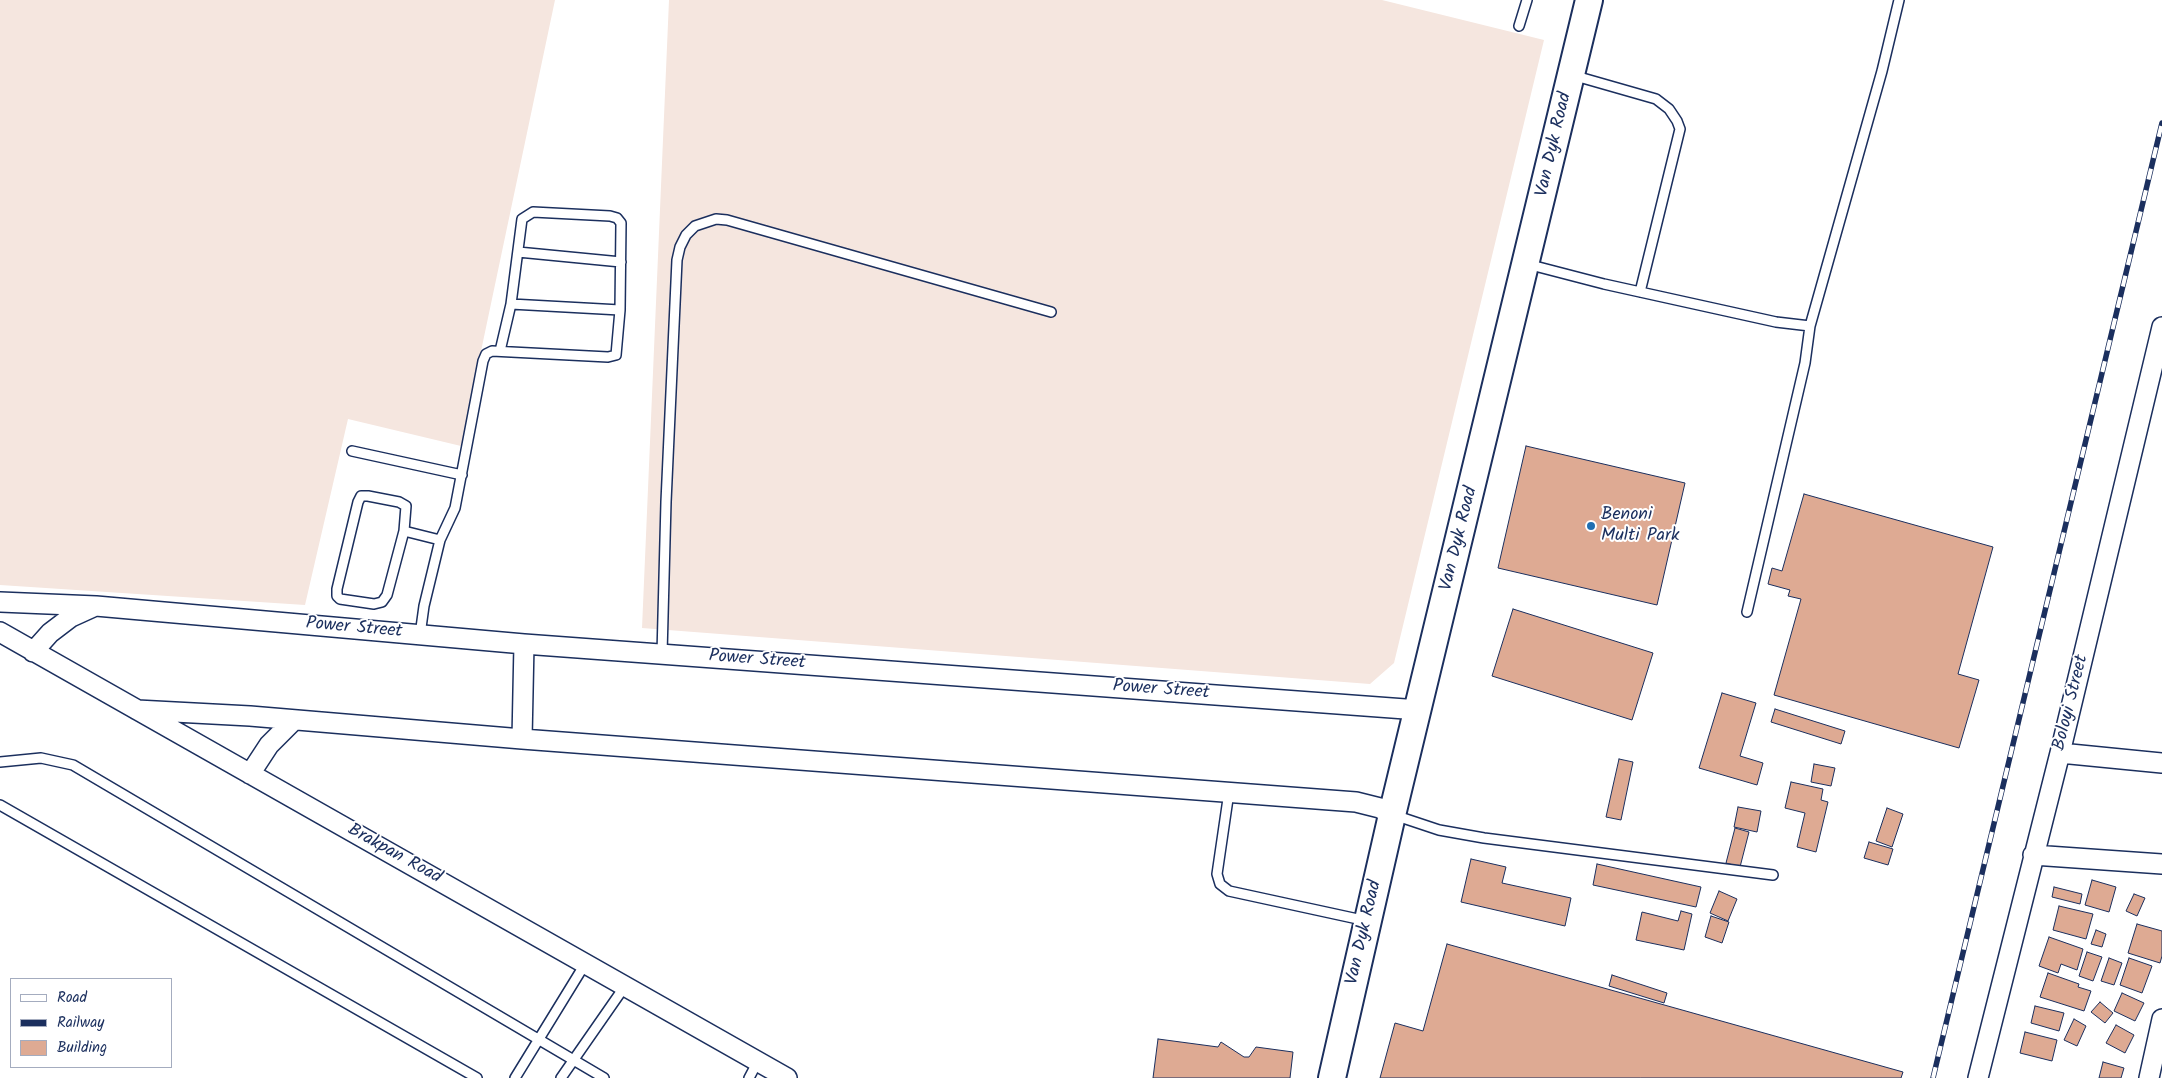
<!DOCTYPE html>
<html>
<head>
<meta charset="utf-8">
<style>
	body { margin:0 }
	#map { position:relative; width:2162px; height:1078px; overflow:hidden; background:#fff; font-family:Kalam,sans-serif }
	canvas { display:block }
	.legend { position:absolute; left:10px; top:978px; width:162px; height:90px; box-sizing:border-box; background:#fff; border:1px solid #a4acbf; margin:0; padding:6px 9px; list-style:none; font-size:15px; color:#1b2f5e }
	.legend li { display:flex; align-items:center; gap:10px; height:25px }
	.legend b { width:25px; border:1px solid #a4acbf }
</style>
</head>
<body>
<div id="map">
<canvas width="2162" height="1078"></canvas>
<ul class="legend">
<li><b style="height:6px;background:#fff"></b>Road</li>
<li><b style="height:6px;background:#1b2f5e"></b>Railway</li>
<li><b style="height:14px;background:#deaa93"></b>Building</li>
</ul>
</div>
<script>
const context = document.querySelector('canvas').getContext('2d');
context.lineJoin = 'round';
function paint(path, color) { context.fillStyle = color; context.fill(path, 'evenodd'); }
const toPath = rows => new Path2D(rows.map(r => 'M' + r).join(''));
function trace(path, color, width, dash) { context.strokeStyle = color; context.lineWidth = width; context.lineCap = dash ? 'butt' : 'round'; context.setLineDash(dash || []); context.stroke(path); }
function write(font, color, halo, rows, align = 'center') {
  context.font = font + ' Kalam,sans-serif'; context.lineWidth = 4; context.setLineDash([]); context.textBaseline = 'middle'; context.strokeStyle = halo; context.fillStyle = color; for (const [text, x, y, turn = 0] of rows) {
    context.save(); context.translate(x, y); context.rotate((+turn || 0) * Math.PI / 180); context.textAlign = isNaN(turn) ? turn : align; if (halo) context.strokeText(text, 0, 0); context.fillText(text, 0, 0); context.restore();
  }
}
const built = toPath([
	[0,0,555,0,461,446,348,419,305,605,0,585],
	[669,0,1382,0,1544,40,1394,663,1370,684,642,628]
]);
const building = toPath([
	[1526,446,1685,483,1657,605,1498,568,1526,446],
	[1804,494,1993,547,1958,674,1979,680,1959,748,1774,695,1801,599,1788,596,1790,590,1768,584,1772,568,1782,571,1804,494],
	[1513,609,1653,653,1632,720,1492,676,1513,609],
	[1722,693,1756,703,1740,756,1763,763,1757,785,1699,768,1722,693],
	[1775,709,1845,731,1841,744,1771,722,1775,709],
	[1619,759,1633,762,1621,820,1606,817,1619,759],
	[1814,764,1835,768,1831,786,1811,782,1814,764],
	[1791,782,1823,789,1821,800,1828,802,1816,852,1797,847,1805,813,1785,808,1791,782],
	[1738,807,1761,811,1757,832,1734,827,1738,807],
	[1887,808,1903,814,1892,847,1876,841,1887,808],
	[1735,828,1749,832,1740,867,1726,863,1735,828],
	[1869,842,1893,849,1888,865,1864,858,1869,842],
	[1471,859,1506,867,1502,883,1571,898,1565,926,1461,902,1471,859],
	[1597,864,1701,887,1696,907,1593,885,1597,864],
	[2092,880,2116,887,2109,912,2085,905,2092,880],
	[2054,887,2082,894,2080,904,2052,897,2054,887],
	[1719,891,1737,899,1728,921,1710,913,1719,891],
	[2134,894,2145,898,2137,916,2126,911,2134,894],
	[2059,906,2093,914,2086,939,2053,930,2059,906],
	[1681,911,1692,914,1684,950,1636,940,1642,912,1678,921,1681,911],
	[1711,916,1729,922,1722,943,1705,937,1711,916],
	[2137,924,2162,931,2162,956,2160,963,2128,953,2137,924],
	[2096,930,2106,934,2102,947,2091,944,2096,930],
	[2049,937,2083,949,2077,970,2061,964,2058,973,2039,966,2049,937],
	[1447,944,1903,1072,1901,1078,1380,1078,1395,1023,1423,1031,1447,944],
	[2087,952,2102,957,2093,981,2079,976,2087,952],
	[2109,958,2122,963,2114,985,2101,981,2109,958],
	[2129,958,2152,966,2142,993,2120,985,2129,958],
	[2048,973,2079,984,2078,987,2091,991,2084,1011,2040,997,2048,973],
	[1612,975,1667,993,1664,1003,1609,986,1612,975],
	[2122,993,2144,1003,2135,1021,2114,1011,2122,993],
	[2100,1002,2113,1013,2105,1023,2091,1012,2100,1002],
	[2035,1006,2064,1013,2059,1031,2031,1023,2035,1006],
	[2074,1019,2086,1026,2077,1046,2064,1040,2074,1019],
	[2116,1025,2134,1035,2125,1053,2106,1043,2116,1025],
	[2025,1032,2057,1040,2052,1061,2020,1053,2025,1032],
	[1158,1039,1218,1047,1221,1042,1244,1057,1249,1057,1256,1047,1293,1052,1290,1078,1153,1078,1158,1039],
	[2103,1062,2124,1068,2121,1078,2099,1078,2103,1062]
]);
const service = toPath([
	[1519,26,1527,0],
	[1572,75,1656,99,1669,109,1677,121,1680,129,1640,292],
	[518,252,621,262],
	[1527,264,1604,284,1776,322,1810,326,1805,363,1747,612],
	[511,304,620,310],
	[1810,326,1882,71,1899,0],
	[352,451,462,475],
	[361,496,368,496,399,502,406,506,404,531,387,595,382,602,374,604,340,599,337,596,337,589,358,502,361,496],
	[404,531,440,540],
	[420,635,424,606,440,540,455,508,483,361,486,354,492,351,608,357,616,355,620,310,621,223,617,218,610,216,533,212,522,219,511,304,500,351],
	[662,654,666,502,677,260,680,247,686,235,695,226,716,219,727,220,1051,312],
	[0,762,41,758,73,765,604,1078],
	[1229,792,1217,874,1220,884,1229,891,1367,921],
	[0,805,477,1078],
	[1394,815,1439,830,1484,838,1773,875],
	[515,1078,585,964],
	[561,1078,625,986],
	[749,1078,758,1061]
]);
const minor = toPath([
	[0,602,96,606,524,644,1419,710],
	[0,632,787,1078],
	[33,652,50,633,71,617,93,607],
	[137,710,250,716,522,739,1356,802,1380,808,1392,815],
	[522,739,524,644],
	[2060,753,2162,763],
	[250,774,269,745,293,721],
	[2033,855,2162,864],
	[1978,1078,2060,753,2162,327],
	[2149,1078,2162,1019]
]);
const secondary = toPath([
	[1332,1078,1392,815,1589,0]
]);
const rail = toPath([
	[1933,1078,2162,123]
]);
const markers = [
	[1591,526,5,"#1f6fb2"]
];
const streetNames = [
	["Van Dyk Road",1555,145,-77],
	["Van Dyk Road",1460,539,-76],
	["Power Street",354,629,5],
	["Power Street",757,661,4],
	["Power Street",1161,691,4],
	["Boloyi Street",2072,703,-76],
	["Brakpan Road",394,855,29],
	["Van Dyk Road",1365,933,-77]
];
const poiNames = [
	["Benoni",1601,516],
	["Multi Park",1601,537]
];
paint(built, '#f5e6df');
paint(building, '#deaa93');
trace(building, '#1b2f5e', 1);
trace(service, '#1b2f5e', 12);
trace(minor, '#1b2f5e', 22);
trace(secondary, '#1b2f5e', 30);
trace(service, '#fff', 9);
trace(minor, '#fff', 19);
trace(secondary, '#fff', 26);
trace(rail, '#1b2f5e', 5.5);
trace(rail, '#fff', 4, [11]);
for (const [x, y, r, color] of markers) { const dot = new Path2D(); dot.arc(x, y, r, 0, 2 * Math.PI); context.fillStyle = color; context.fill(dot); trace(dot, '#fff', 2); }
write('18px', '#1b2f5e', '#fff', streetNames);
write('18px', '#1b2f5e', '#fff', poiNames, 'left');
</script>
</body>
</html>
